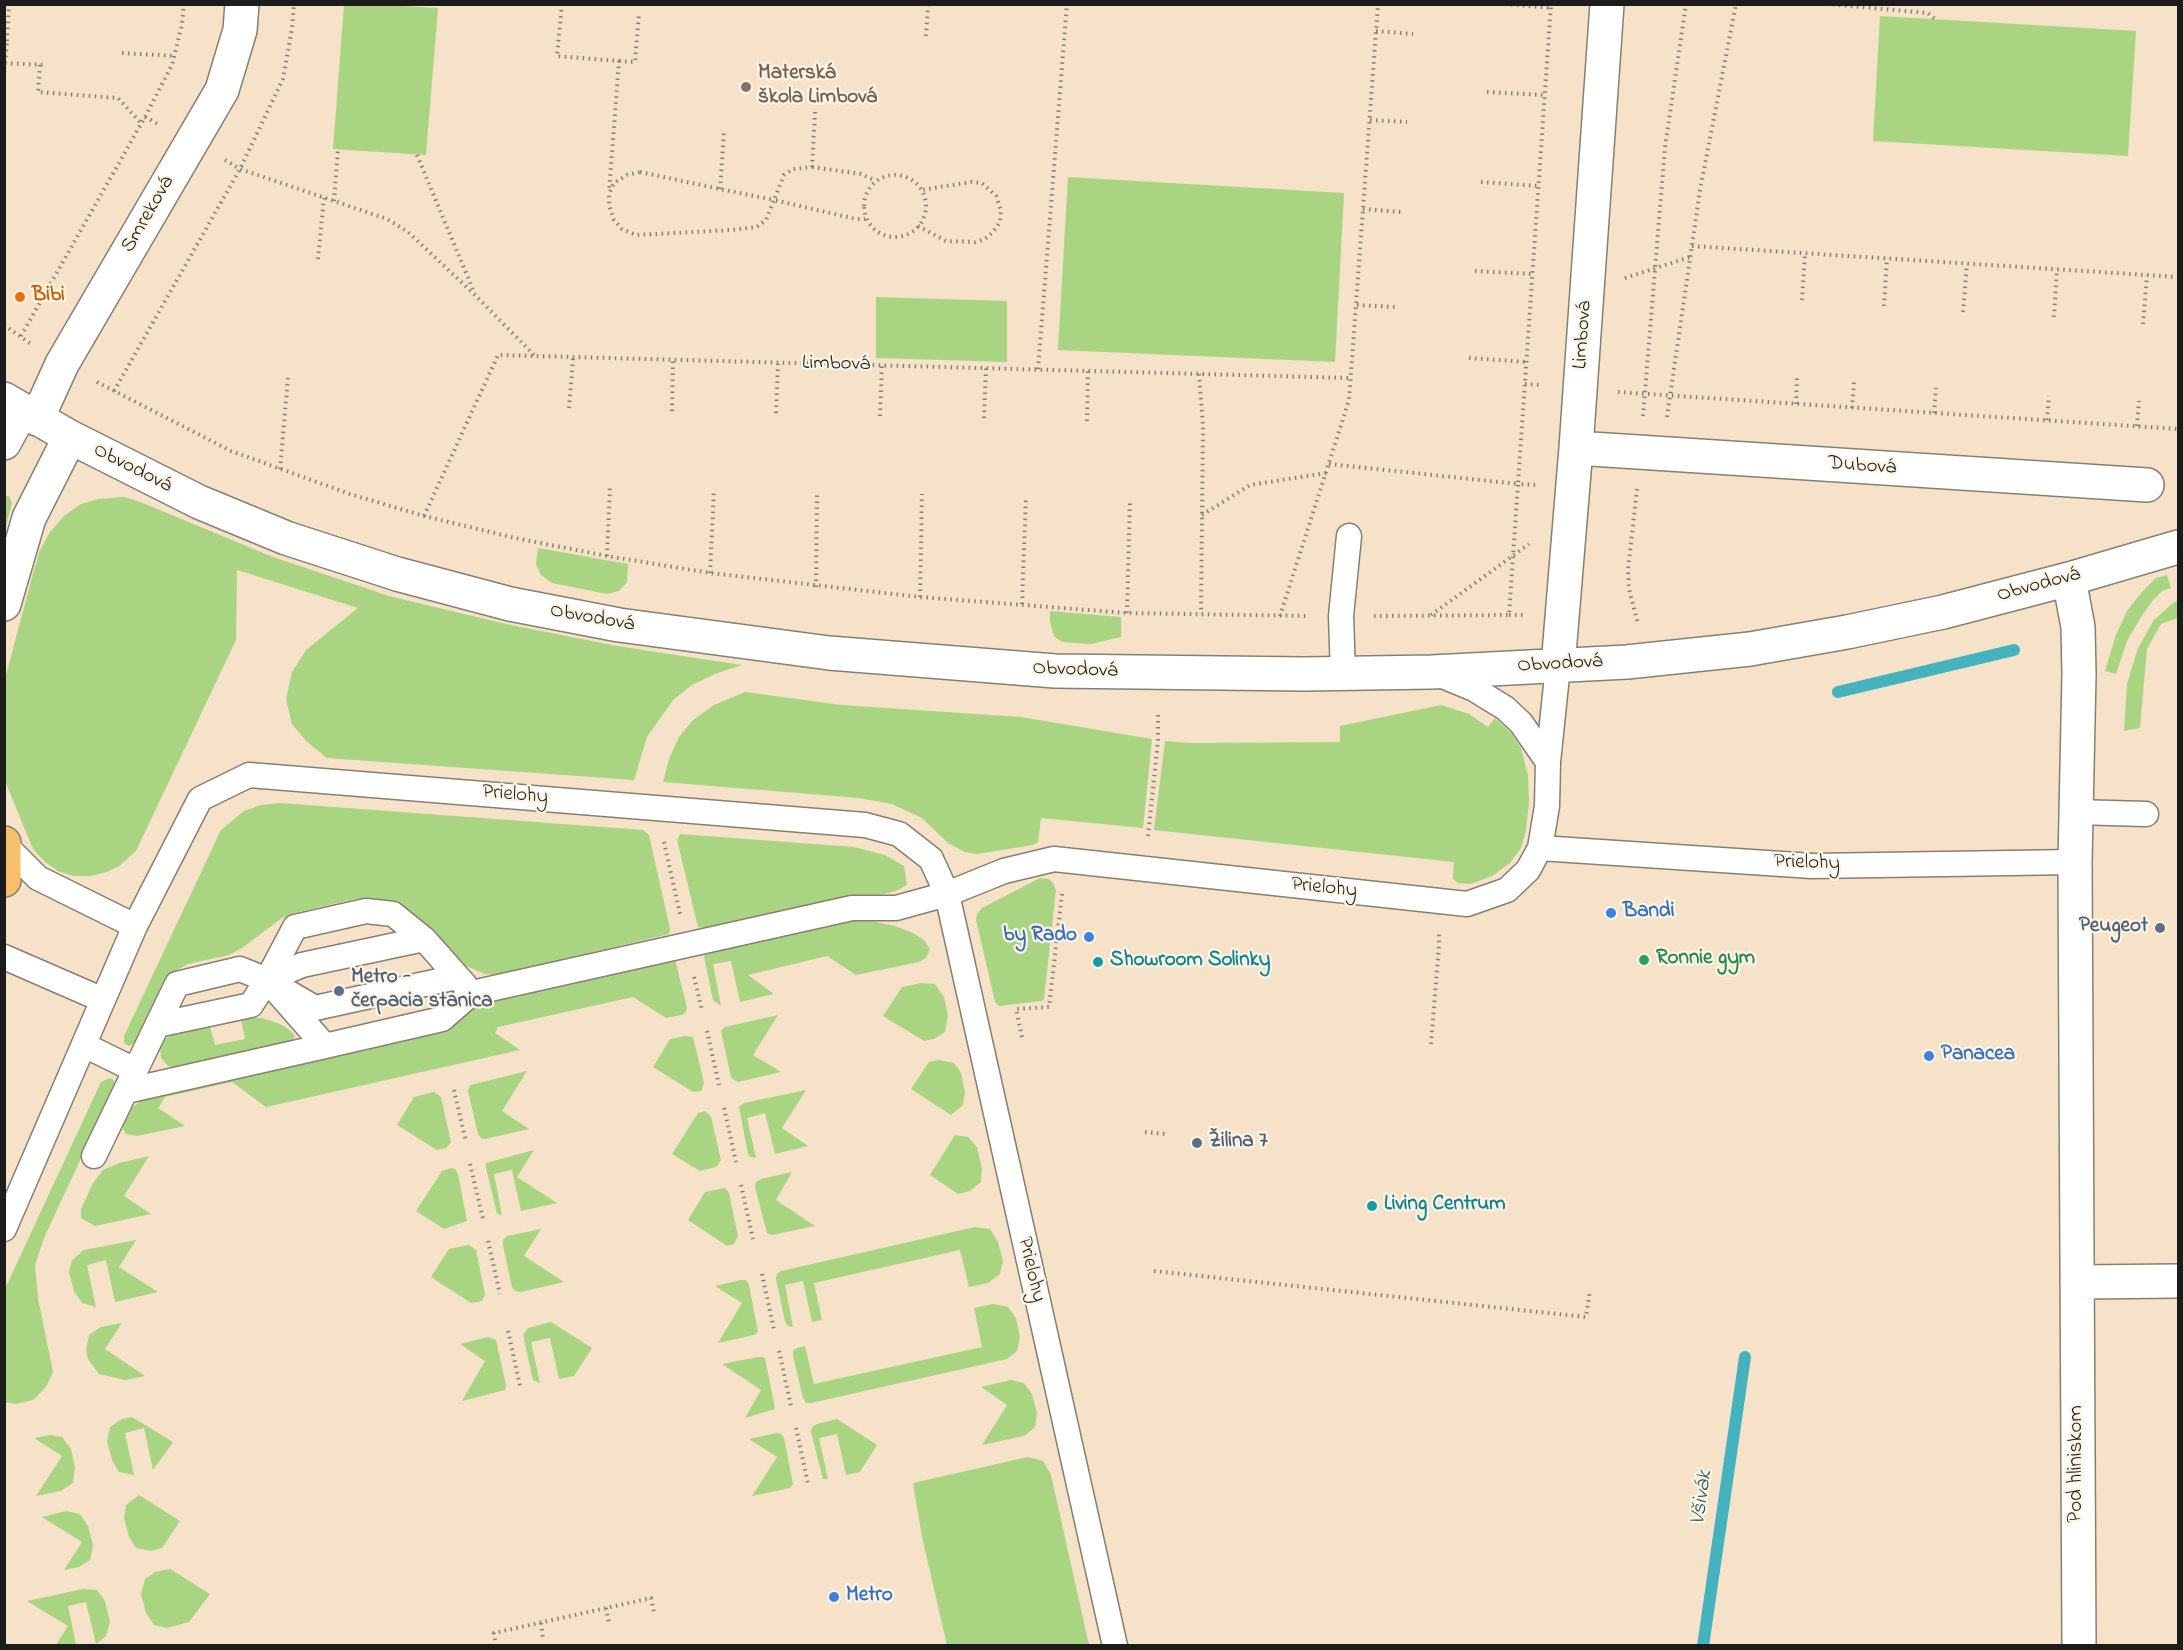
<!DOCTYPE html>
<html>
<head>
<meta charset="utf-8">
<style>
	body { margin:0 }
	#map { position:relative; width:2183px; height:1650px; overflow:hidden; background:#f5e2c8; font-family:"Indie Flower",sans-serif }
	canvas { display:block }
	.frame { position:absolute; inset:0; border:6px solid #1c1c1c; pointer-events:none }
</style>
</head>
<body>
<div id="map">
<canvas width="2183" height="1650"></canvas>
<div class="frame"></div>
</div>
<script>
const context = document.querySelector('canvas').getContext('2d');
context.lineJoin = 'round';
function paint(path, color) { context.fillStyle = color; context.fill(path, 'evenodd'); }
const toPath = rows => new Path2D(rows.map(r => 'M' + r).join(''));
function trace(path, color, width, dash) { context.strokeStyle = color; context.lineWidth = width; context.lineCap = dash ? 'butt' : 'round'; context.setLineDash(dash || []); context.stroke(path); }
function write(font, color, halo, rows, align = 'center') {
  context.font = font + ' "Indie Flower",sans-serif'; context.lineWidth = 4.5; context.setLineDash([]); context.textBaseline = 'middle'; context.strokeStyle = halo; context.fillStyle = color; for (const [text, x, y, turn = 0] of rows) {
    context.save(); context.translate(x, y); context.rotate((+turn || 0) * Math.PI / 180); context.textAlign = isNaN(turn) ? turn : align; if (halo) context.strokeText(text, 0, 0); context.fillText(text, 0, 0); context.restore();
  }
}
const green = toPath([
	[344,5,387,5,438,8,426,155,333,149],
	[1880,16,2136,31,2128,156,1873,141],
	[1068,177,1344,193,1335,362,1058,350],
	[876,297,1007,301,1007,362,876,358],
	[5,496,9,496,12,503,5,530],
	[123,497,138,501,273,557,389,596,506,624,617,646,742,665,715,674,692,685,673,700,647,737,634,780,327,758,306,741,292,724,286,699,292,672,306,650,358,608,237,570,236,640,136,851,119,866,107,872,90,876,73,876,58,871,45,862,33,849,5,781,5,679,34,570,40,550,50,532,65,515,81,504,99,499],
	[538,548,628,564,627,582,619,591,607,594,552,583,541,575,536,564],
	[2167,575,2171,588,2162,591,2153,600,2141,617,2127,641,2116,674,2105,671,2116,635,2127,611,2141,593,2156,578],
	[2178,601,2178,618,2161,624,2147,649,2140,728,2124,731,2127,684,2138,648,2154,620,2174,602],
	[1050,611,1121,617,1121,637,1091,644,1062,642,1054,636,1050,622],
	[745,692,842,705,1021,717,1152,739,1143,828,1041,818,1038,842,1033,845,977,854,965,852,948,843,922,818,892,804,859,798,663,782,669,759,679,737,693,720,714,705],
	[1441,705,1469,714,1488,727,1495,718,1511,733,1521,748,1528,775,1529,803,1526,830,1521,848,1510,863,1492,876,1471,884,1458,883,1453,879,1454,862,1154,830,1165,741,1191,743,1340,742,1340,726],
	[280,803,643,830,649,835,670,929,669,934,497,975,485,974,462,964,423,922,409,911,397,905,367,899,355,899,294,913,282,918,242,948,229,955,188,964,171,973,161,986,134,1043,129,1046,124,1043,124,1036,221,830,244,811,261,805],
	[680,834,854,847,885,855,904,866,907,885,896,891,879,895,853,895,704,928,698,927,677,840],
	[1040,878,1049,879,1053,883,1056,890,1044,999,1042,1001,999,1006,995,1002,976,920,977,914,982,908],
	[867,920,895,926,913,933,924,940,930,949,926,958,919,962,856,975,827,956,748,975,774,994,740,1002,731,961,713,964,721,1006,713,1000,704,957,705,952,841,921],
	[675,959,687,1008,686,1012,682,1015,666,1018,633,997,498,1027,495,1033,520,1050,266,1107,232,1082,165,1097,158,1108,185,1126,137,1136,126,1134,123,1129,123,1120,127,1111,144,1099,474,1004],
	[921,983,935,984,944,997,948,1015,945,1032,934,1039,924,1041,883,1016,902,987],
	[778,1015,753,1055,781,1072,738,1082,734,1080,731,1077,721,1031,725,1027],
	[250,1018,262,1018,280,1024,291,1031,295,1036,293,1041,177,1068,168,1066,161,1058,160,1048,165,1039,172,1035,210,1027,215,1045,245,1039,241,1020],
	[686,1036,693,1037,694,1041,704,1083,701,1091,693,1092,653,1067,670,1039],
	[939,1060,954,1063,961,1073,965,1092,963,1105,951,1115,911,1089,929,1062],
	[527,1071,502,1111,529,1129,485,1139,481,1138,478,1134,468,1091,470,1085],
	[109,1078,114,1080,115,1085,44,1238,35,1265,38,1298,53,1372,46,1387,33,1400,16,1404,5,1402,4,1291,101,1082],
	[806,1090,782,1128,808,1146,775,1154,765,1113,747,1118,756,1158,750,1157,748,1154,739,1107,744,1103],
	[434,1092,441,1097,451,1142,446,1148,437,1150,397,1125,414,1097],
	[705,1111,711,1117,721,1160,716,1167,700,1171,672,1154,698,1113],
	[955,1135,968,1137,977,1147,982,1169,981,1182,970,1191,958,1194,930,1175],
	[534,1150,517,1177,557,1203,521,1211,512,1170,494,1174,502,1215,497,1214,486,1168,486,1163],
	[149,1156,124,1196,151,1214,95,1226,81,1218,81,1209,93,1183,103,1170,119,1163],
	[451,1168,455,1169,458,1174,467,1221,444,1229,416,1211,442,1171],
	[792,1172,776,1200,815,1226,772,1235,767,1233,755,1187,756,1182,761,1179],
	[725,1188,729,1193,738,1236,734,1244,727,1246,688,1220,705,1192],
	[975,1227,990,1229,998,1242,1003,1261,1000,1274,988,1283,969,1287,960,1250,814,1283,822,1320,812,1322,803,1281,785,1285,793,1327,788,1326,785,1321,776,1279,777,1274,781,1271],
	[541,1229,524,1256,564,1282,521,1292,515,1291,512,1287,503,1245,503,1240,507,1236],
	[136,1240,119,1267,158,1292,115,1302,106,1260,87,1265,96,1307,82,1303,74,1291,69,1272,72,1260,84,1250],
	[469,1245,476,1250,485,1295,482,1301,471,1303,431,1277,449,1249],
	[741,1280,746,1280,749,1285,758,1332,754,1335,718,1343,742,1303,715,1286],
	[993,1304,1008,1307,1016,1318,1020,1337,1017,1351,1007,1359,811,1403,806,1403,803,1398,793,1356,793,1351,797,1348,805,1346,814,1384,982,1347,974,1308],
	[551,1322,592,1348,574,1376,559,1379,550,1338,531,1342,540,1383,533,1380,523,1335,528,1328],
	[122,1323,105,1349,145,1376,125,1380,99,1374,88,1359,86,1351,89,1335,101,1327],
	[488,1337,496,1340,506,1385,505,1390,462,1401,485,1361,460,1344],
	[758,1357,764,1357,766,1363,775,1409,745,1418,761,1390,722,1364],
	[1011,1380,1024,1383,1032,1394,1037,1413,1035,1427,1024,1436,982,1445,1007,1405,981,1387],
	[132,1417,173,1442,153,1470,144,1428,125,1433,134,1475,119,1472,112,1460,107,1441,110,1427,122,1419],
	[837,1419,877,1445,860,1472,846,1475,837,1434,819,1438,828,1479,823,1479,811,1432,812,1427,817,1424],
	[777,1433,781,1434,784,1438,793,1484,790,1488,752,1496,777,1457,749,1439],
	[50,1435,62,1437,71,1449,75,1467,73,1483,61,1491,36,1496,62,1456,34,1438],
	[1028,1457,1043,1461,1051,1475,1089,1645,947,1645,922,1537,913,1483],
	[139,1495,180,1521,162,1548,151,1551,136,1548,129,1537,124,1518,126,1505],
	[66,1511,80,1514,88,1526,93,1545,90,1560,79,1567,64,1570,82,1542,42,1517],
	[170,1569,210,1594,189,1622,167,1628,154,1625,146,1613,141,1594,145,1579,155,1572],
	[83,1589,97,1590,105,1601,110,1622,106,1636,96,1644,86,1602,68,1606,76,1645,56,1645,68,1626,27,1601]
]);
const stream = toPath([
	[1838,692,2014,650],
	[1703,1646,1745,1357]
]);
const path = toPath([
	[562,4,557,56,619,61,609,192],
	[1505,4,1551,8],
	[1827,4,1928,13,1935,19],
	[411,6,411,4],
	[1376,31,1413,34],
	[926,36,928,4],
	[7,41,9,4],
	[122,53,175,56],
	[619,61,635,62,639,13],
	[5,63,44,65],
	[5,63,7,41],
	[40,65,38,92,118,98,141,123],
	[1487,92,1545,95],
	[815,112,812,167,793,169,784,175,774,200,856,219,865,219],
	[145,117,158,124],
	[1370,120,1407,122],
	[417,155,474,292],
	[225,160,240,169,387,219,408,232,475,295,536,357],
	[812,167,861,174,876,181],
	[640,172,720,189,774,200,766,220,757,227,731,230,636,235,622,229,614,220,609,205,609,194,614,183,627,175,640,172],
	'864 206a31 31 0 1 1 62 0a31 31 0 1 1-62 0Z',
	[1481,182,1539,186],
	[720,189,724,132],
	[334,201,338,149],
	[1363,209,1401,212],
	[918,226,946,241,975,242,985,239,993,232,1000,222,1001,210,996,196,982,183,971,182,921,190],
	[1692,246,2178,277],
	[318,259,324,198],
	[1475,271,1532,274],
	[1625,278,1690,257],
	[1802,300,1805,253],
	[1357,305,1395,307],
	[1884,306,1887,258],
	[1963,312,1967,264],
	[2054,317,2057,269],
	[2143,324,2147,276],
	[4,325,31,344],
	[21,336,145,117,172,65,182,24,184,4],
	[1469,358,1526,362],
	[1038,369,1067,4],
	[1199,374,1203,426,1201,614],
	[97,382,231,451,350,494,424,516,515,538,607,556,710,573,920,597,1127,613,1309,616],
	[1525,384,1542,385],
	[114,391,240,169,283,79,292,28,294,4],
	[1618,392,2178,429],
	[1796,404,1797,378],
	[569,408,573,358],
	[1852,408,1854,382],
	[672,411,673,361],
	[776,413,778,364],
	[1934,413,1936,388],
	[880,416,882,365],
	[1643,416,1665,147,1686,4],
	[1667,417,1700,190,1736,4],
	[984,418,986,368],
	[2047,420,2049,396],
	[1087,421,1088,370],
	[2137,426,2139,401],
	[1329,464,1518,484,1551,4],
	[280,469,288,378],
	[1637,489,1628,570,1629,589,1638,624],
	[1202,515,1250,485,1326,473],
	[424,516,498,355,1350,378],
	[607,556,610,486],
	[710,573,714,489],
	[816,587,817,492],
	[920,597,922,494],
	[1022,604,1026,497],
	[1127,613,1130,499],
	[1431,615,1529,544],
	[1509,615,1524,615],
	[1280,616,1349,400,1378,4],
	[1374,616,1509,615,1518,484,1537,485],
	[1148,836,1158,741,1158,711],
	[664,842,680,914],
	[694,977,702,1010],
	[707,1031,719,1085],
	[1022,1037,1016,1009,1049,1007,1062,894],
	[1431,1044,1439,945,1439,933],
	[454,1090,466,1142],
	[724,1108,736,1162],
	[1145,1132,1166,1134],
	[470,1164,483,1219],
	[741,1185,753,1239],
	[488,1241,500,1294],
	[1154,1271,1586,1317,1590,1290],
	[762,1274,774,1330],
	[508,1331,520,1386],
	[779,1351,791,1406],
	[796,1428,808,1484],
	[606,1608,609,1623],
	[541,1623,543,1639],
	[496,1646,494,1633,651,1598,654,1613]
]);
const lane = toPath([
	[1343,674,1341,616,1349,536],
	[1440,675,1474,689,1505,708,1521,723,1548,762],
	[2075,812,2146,814],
	[5,845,38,878,135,926],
	[1540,848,1812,866,2075,862],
	[4,957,103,1000],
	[267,980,325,1046,442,1019,472,993,852,908,896,908,947,894,1004,871,1054,859,1467,904,1507,890,1528,870,1540,848,1547,806,1548,762,1558,666],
	[267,980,302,965,424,939],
	[157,1025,251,1005,267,980,295,927,366,911,393,914,424,939,465,985],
	[84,1045,135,1070],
	[126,1091,325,1046],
	[94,1156,177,984,240,969,267,980,315,1008,457,977],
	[4,1229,135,926,200,799,249,775,865,825,899,834,931,859,947,894,1115,1646]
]);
const street = toPath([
	[4,399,70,437,199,502,286,538,397,574,510,604,619,625,829,653,1055,671,1304,674,1432,672,1627,662,1750,649,1847,632,1943,612,2069,579,2178,547],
	[37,419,62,364,222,90,240,30,242,4],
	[4,443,22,410],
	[1576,448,2147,485],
	[2069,579,2078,627,2079,674,2075,862,2079,1646],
	[4,604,29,518,70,437],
	[1558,666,1576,448,1607,4],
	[2077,1282,2178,1281]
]);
const primary = toPath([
	[4,843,4,880]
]);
const markers = [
	[746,87,6,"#8d6e63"],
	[20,297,6,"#e8710a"],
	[1611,913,6,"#3f7fe0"],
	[2160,928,6,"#5c6f8a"],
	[1089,937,6,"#3f7fe0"],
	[1644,960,6,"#2e9e5b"],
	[1098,962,6,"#0f9aa8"],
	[339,991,6,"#5c6f8a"],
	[1929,1056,6,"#3f7fe0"],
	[1197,1143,6,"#5c6f8a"],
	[1372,1206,6,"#0f9aa8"],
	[834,1597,6,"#3f7fe0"]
];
const educationNames = [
	["Materská",758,75],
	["škola Limbová",758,99]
];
const streetNames = [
	["Smreková",149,215,-60],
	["Limbová",1584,335,-86],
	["Limbová",836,365,1],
	["Dubová",1862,467,4],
	["Obvodová",132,469,27],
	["Obvodová",2039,586,-15],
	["Obvodová",592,619,10],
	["Obvodová",1560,665,-3],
	["Obvodová",1075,671,2],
	["Prielohy",515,796,5],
	["Prielohy",1807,864,2],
	["Prielohy",1324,889,6],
	["Prielohy",1030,1270,77],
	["Pod hliniskom",2078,1464,-90]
];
const foodNames = [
	["Bibi",32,297]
];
const shopNames = [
	["Bandi",1623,913],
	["by Rado",1077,937,"right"],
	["Panacea",1941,1056],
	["Metro",846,1597]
];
const serviceNames = [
	["Peugeot",2148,928,"right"],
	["Metro -",351,979],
	["čerpacia stanica",351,1003],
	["Žilina 7",1209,1143]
];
const leisureNames = [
	["Ronnie gym",1656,960]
];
const cultureNames = [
	["Showroom Solinky",1110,962],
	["Living Centrum",1384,1206]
];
const waterNames = [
	["Všivák",1703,1498,-82]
];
paint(green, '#a9d582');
trace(stream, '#44b3be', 12);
trace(lane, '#887f72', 27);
trace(street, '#887f72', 36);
trace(primary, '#887f72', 36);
trace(path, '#887f72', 4, [1.5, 4.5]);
trace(lane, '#fff', 24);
trace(street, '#fff', 33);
trace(primary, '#f8bf6c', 33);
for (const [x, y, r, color] of markers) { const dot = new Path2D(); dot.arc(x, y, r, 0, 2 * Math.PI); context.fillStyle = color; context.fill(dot); trace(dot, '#fcf5e5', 2); }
write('bold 21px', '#785e54', '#fcf5e5', educationNames, 'left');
write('21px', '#1c1c1c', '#fcf5e5', streetNames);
write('bold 21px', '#c56008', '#fcf5e5', foodNames, 'left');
write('bold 21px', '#366cbe', '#fcf5e5', shopNames, 'left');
write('bold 21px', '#4e5e75', '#fcf5e5', serviceNames, 'left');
write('bold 21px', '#27864d', '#fcf5e5', leisureNames, 'left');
write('bold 21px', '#0d838f', '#fcf5e5', cultureNames, 'left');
write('italic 22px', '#2c585d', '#fcf5e5', waterNames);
</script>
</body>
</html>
